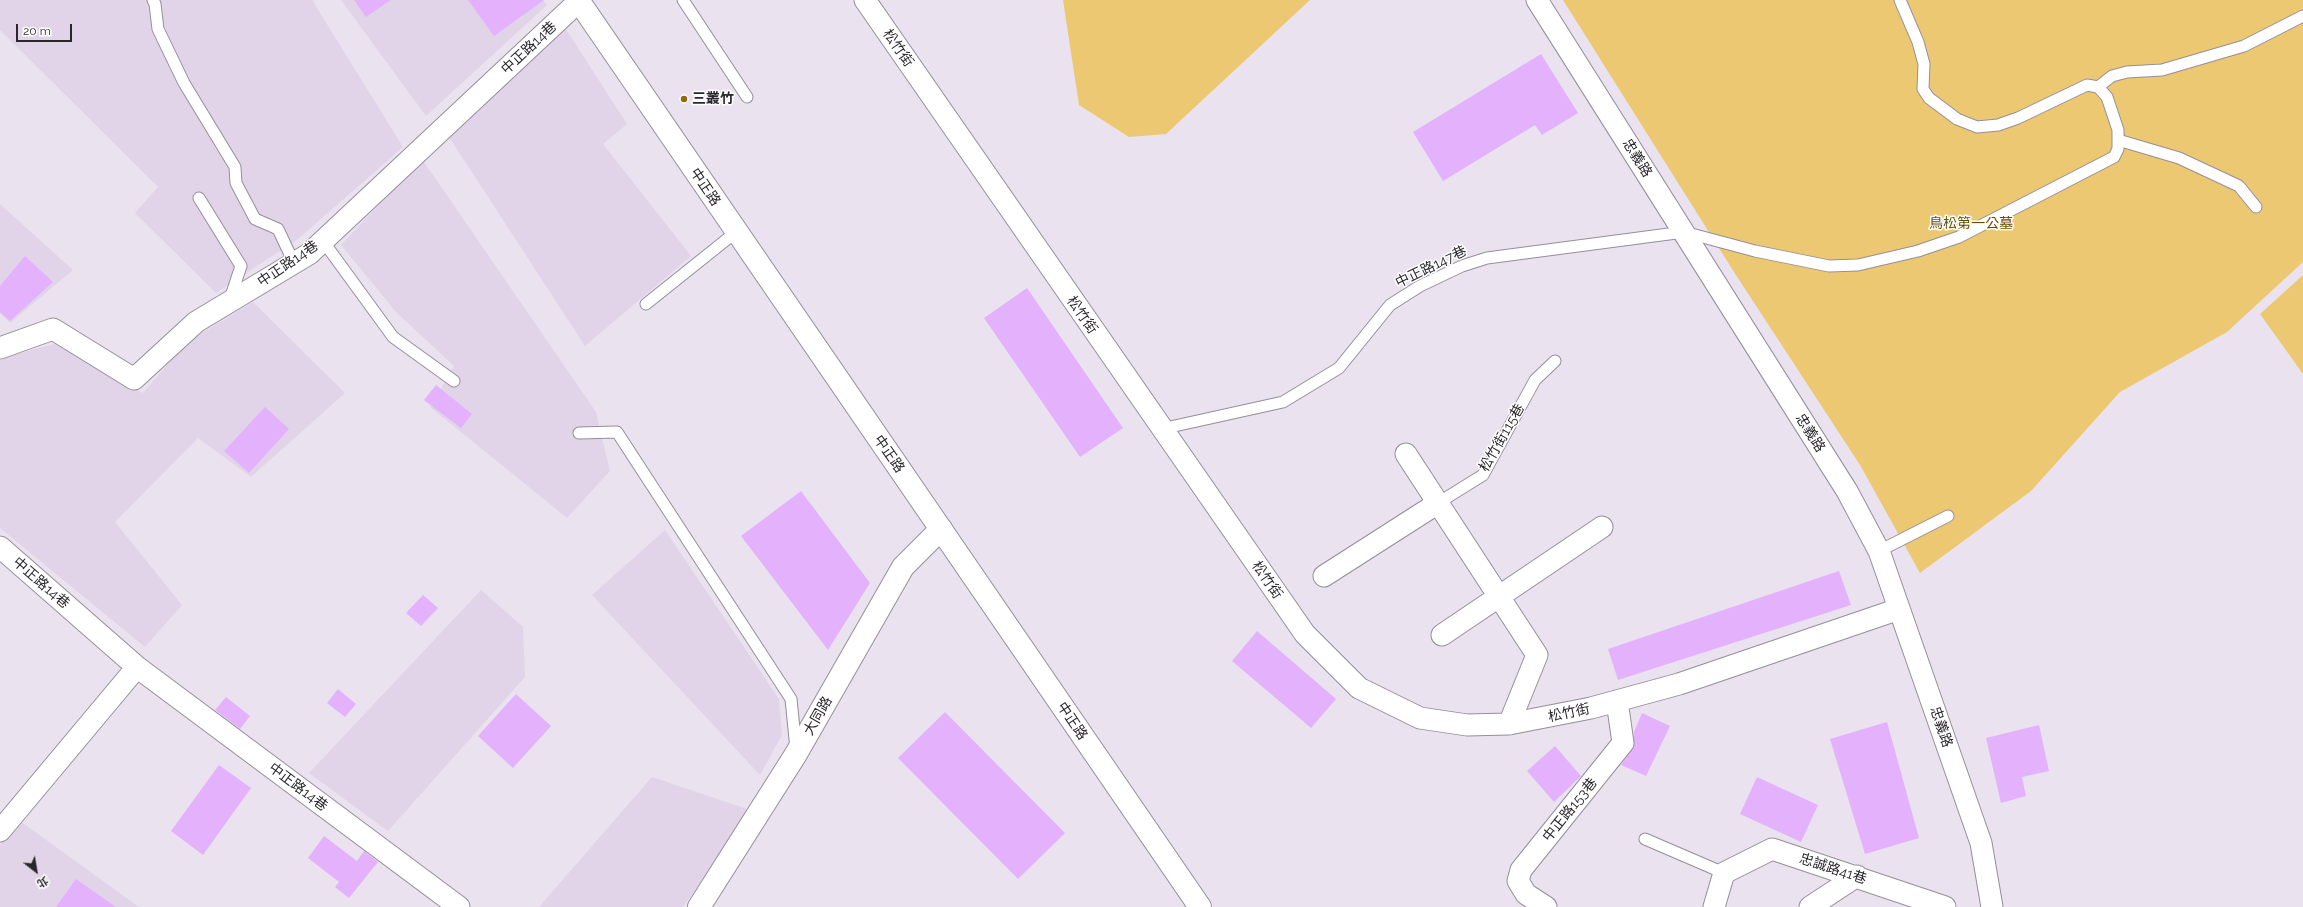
<!DOCTYPE html>
<html>
<head>
<meta charset="utf-8">
<style>
	body { margin:0 }
	#map { position:relative; width:2303px; height:907px; overflow:hidden; background:#eae2ef; font-family:Raleway,"Noto Sans TC",sans-serif }
	canvas { display:block }
	.north { position:absolute; left:16px; top:851px; width:40px; height:40px; -webkit-text-stroke:3px #fff; paint-order:stroke; rotate:149deg; font-size:11px; font-weight:700; line-height:16px; text-align:center; color:#2a272c }
	.north::after { content:''; display:block; margin:auto; width:14px; height:18px; background:#2a272c; clip-path:polygon(50% 0,100% 100%,50% 72%,0 100%) }
	.scale { position:absolute; left:16px; top:24px; width:56px; height:18px; box-sizing:border-box; border:2px solid #2a272c; border-top:0; padding-left:5px; font-size:12px; line-height:14px; white-space:nowrap; color:#2a272c; -webkit-text-stroke:3px #fff; paint-order:stroke }
</style>
</head>
<body>
<div id="map">
<canvas width="2303" height="907"></canvas>
<div class="north">北</div>
<div class="scale">20 m</div>
</div>
<script>
const context = document.querySelector('canvas').getContext('2d');
context.lineJoin = 'round';
function paint(path, color) { context.fillStyle = color; context.fill(path, 'evenodd'); }
const toPath = rows => new Path2D(rows.map(r => 'M' + r).join(''));
function trace(path, color, width, dash) { context.strokeStyle = color; context.lineWidth = width; context.lineCap = dash ? 'butt' : 'round'; context.setLineDash(dash || []); context.stroke(path); }
function write(font, color, halo, rows, align = 'center') {
  context.font = font + ' Raleway,"Noto Sans TC",sans-serif'; context.lineWidth = 3; context.setLineDash([]); context.textBaseline = 'middle'; context.strokeStyle = halo; context.fillStyle = color; for (const [text, x, y, turn = 0] of rows) {
    context.save(); context.translate(x, y); context.rotate((+turn || 0) * Math.PI / 180); context.textAlign = isNaN(turn) ? turn : align; if (halo) context.strokeText(text, 0, 0); context.fillText(text, 0, 0); context.restore();
  }
}
const built = toPath([
	[0,0,312,0,403,147,298,239,216,293,135,213,158,187,0,30],
	[341,0,543,0,547,5,426,116],
	[564,26,627,124,603,144,691,256,585,346,449,137],
	[422,159,596,412,610,471,567,518,430,407,454,366,396,312,341,245],
	[0,204,73,270,10,323,0,313],
	[253,302,345,393,251,477,198,438,115,522,182,605,145,647,0,528,0,361,8,356,55,344,143,393,187,342],
	[665,530,779,699,782,735,760,775,592,595],
	[481,590,523,627,525,677,388,831,309,773],
	[652,777,750,810,683,907,539,907],
	[20,821,139,907,0,907,0,845]
]);
const green = toPath([
	[1063,0,1310,0,1166,134,1129,137,1079,105],
	[1563,0,2303,0,2303,262,2227,332,2120,392,2031,491,1920,573,1860,465,1734,272],
	[2303,275,2303,374,2260,314]
]);
const building = toPath([
	[354,0,391,0,366,17],
	[468,0,544,0,494,36],
	[1541,54,1578,113,1542,135,1535,125,1443,181,1413,132],
	[25,256,53,282,10,321,0,312,0,286],
	[1027,288,1123,428,1080,457,984,318],
	[436,385,472,414,461,428,424,400],
	[265,407,289,429,249,473,224,451],
	[801,491,870,583,828,650,741,536],
	[1839,571,1851,605,1618,680,1608,649],
	[423,595,438,608,421,626,406,613],
	[1257,631,1336,699,1311,728,1232,661],
	[338,689,356,704,345,717,327,703],
	[516,694,551,726,513,768,478,736],
	[226,697,250,716,240,729,215,710],
	[945,712,1065,833,1018,879,898,758],
	[1642,713,1670,726,1646,776,1621,765,1634,746,1634,732],
	[1887,722,1919,838,1865,854,1830,739],
	[2039,725,2049,771,2022,777,2026,796,2001,803,1986,738],
	[1555,746,1581,776,1554,802,1527,771],
	[219,765,251,788,203,855,171,831],
	[1757,777,1818,805,1801,842,1740,814],
	[324,836,357,861,364,851,378,862,349,898,335,887,339,882,308,858],
	[76,879,116,907,56,907]
]);
const service = toPath([
	[153,0,155,4,158,29,184,83,235,167,236,183,255,219,278,229,294,263],
	[683,0,747,97],
	[2098,87,2112,76,2127,72,2162,70,2244,46,2303,16],
	[2118,140,2179,158,2239,186,2256,207],
	[199,198,241,266,229,302],
	[323,241,393,337,454,381],
	[646,304,736,232],
	[1161,429,1283,402,1339,368,1390,305,1420,286,1462,266,1487,258,1684,232,1755,251,1829,266,1858,265,1918,251,1959,237,2114,157,2118,149,2118,130,2107,97,2098,87,2087,85,2018,118,1998,125,1977,127,1957,119,1929,98,1923,89,1924,64,1918,42,1900,0],
	[579,433,617,432,791,699,796,749],
	[1438,503,1483,475,1535,380,1555,361],
	[1879,551,1948,516],
	[1645,839,1724,873]
]);
const minor = toPath([
	[865,0,1305,634,1359,688,1420,718,1467,725,1509,724,1591,708,1679,684,1899,609],
	[1537,0,1847,491,1879,551,1981,843,1992,907],
	[0,348,53,329,134,379,196,322,309,254,579,1],
	[1406,454,1537,655,1509,724],
	[0,547,137,667,459,907],
	[1324,576,1438,503],
	[1442,635,1602,527],
	[0,831,137,667],
	[1546,907,1526,894,1518,881,1521,870,1623,743,1617,701],
	[1714,907,1724,873,1772,849,1945,907],
	[1810,907,1857,876]
]);
const tertiary = toPath([
	[699,907,796,754,903,567,941,529]
]);
const secondary = toPath([
	[578,0,1200,907]
]);
const markers = [
	[684,99,4,"#8d6c0f"]
];
const streetNames = [
	["中正路14巷",529,48,-43],
	["松竹街",898,48,55],
	["忠義路",1637,158,58],
	["中正路",705,187,56],
	["中正路14巷",288,264,-34],
	["中正路147巷",1431,267,-26],
	["松竹街",1082,315,55],
	["忠義路",1810,433,58],
	["松竹街115巷",1502,438,-60],
	["中正路",889,454,55],
	["松竹街",1267,580,55],
	["中正路14巷",41,583,41],
	["松竹街",1569,713,-12],
	["大同路",818,716,-60],
	["中正路",1072,721,56],
	["忠義路",1941,727,71],
	["中正路14巷",298,787,37],
	["中正路153巷",1570,810,-51],
	["忠誠路41巷",1833,869,18]
];
const poiNames = [
	["三叢竹",692,99]
];
const parkNames = [
	["鳥松第一公墓",1971,224]
];
paint(built, '#e1d4e8');
paint(green, '#edc872');
paint(building, '#e4b1fd');
trace(service, '#968e9a', 13);
trace(minor, '#968e9a', 23);
trace(tertiary, '#968e9a', 24);
trace(secondary, '#968e9a', 24);
trace(service, '#fff', 11);
trace(minor, '#fff', 21);
trace(tertiary, '#fff', 22);
trace(secondary, '#fff', 22);
for (const [x, y, r, color] of markers) { const dot = new Path2D(); dot.arc(x, y, r, 0, 2 * Math.PI); context.fillStyle = color; context.fill(dot); trace(dot, '#fff', 1.5); }
write('14px', '#2a272c', '#fff', streetNames);
write('bold 14px', '#2a272c', '#fff', poiNames, 'left');
write('14px', '#644b00', '#fff', parkNames);
</script>
</body>
</html>
